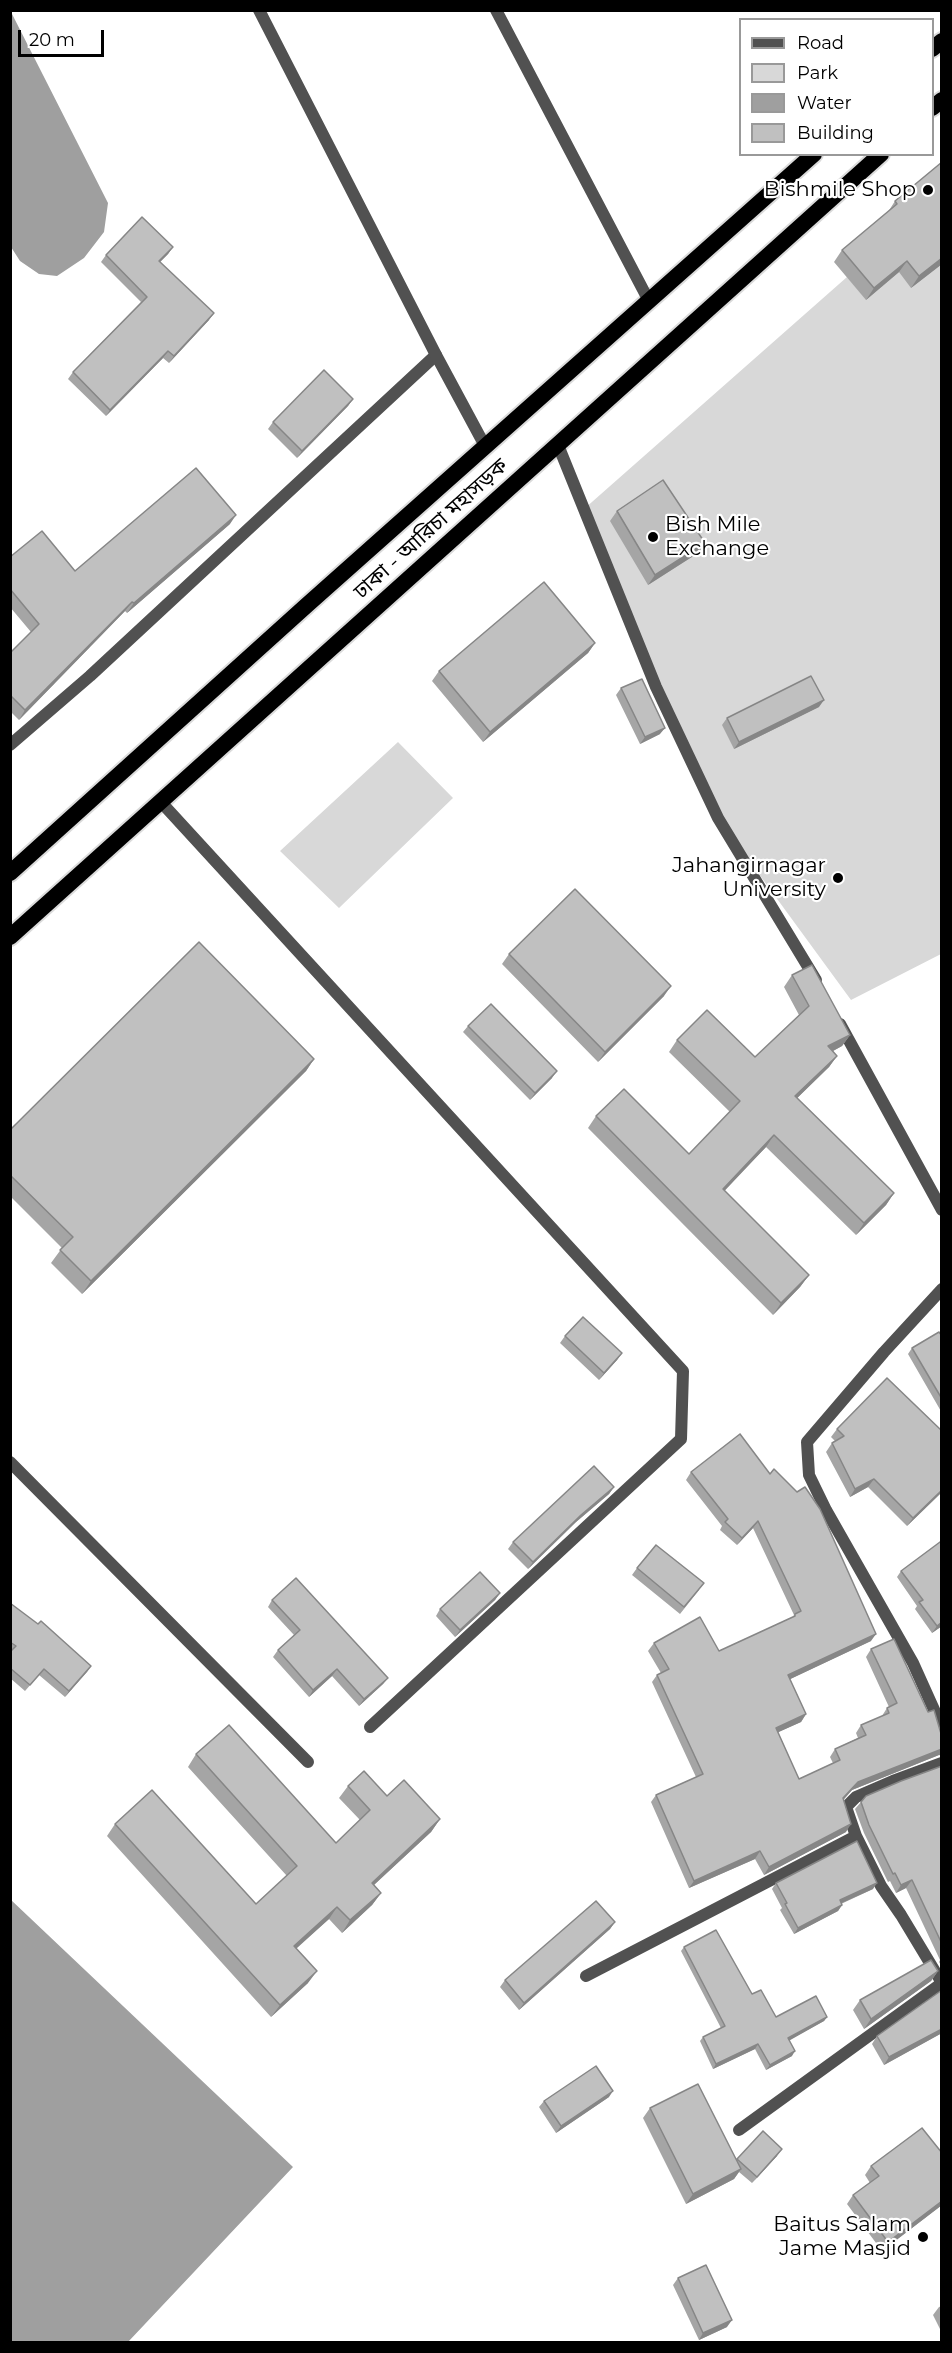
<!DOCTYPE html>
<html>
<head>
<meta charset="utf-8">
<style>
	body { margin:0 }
	#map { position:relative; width:952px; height:2353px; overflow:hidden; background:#fff; font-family:Montserrat,sans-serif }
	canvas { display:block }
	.frame { position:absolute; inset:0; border:12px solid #000; pointer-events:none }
	.legend { position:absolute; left:739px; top:18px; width:195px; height:138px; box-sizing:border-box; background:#fff; border:2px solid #999; margin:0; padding:8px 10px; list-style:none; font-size:18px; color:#000 }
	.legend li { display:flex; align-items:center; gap:12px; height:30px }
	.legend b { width:30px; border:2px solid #999 }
	.scale { position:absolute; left:18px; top:30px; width:86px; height:27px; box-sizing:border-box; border:3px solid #000; border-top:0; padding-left:8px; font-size:18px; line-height:21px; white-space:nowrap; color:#000; -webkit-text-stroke:4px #fff; paint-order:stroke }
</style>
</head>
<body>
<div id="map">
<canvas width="952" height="2353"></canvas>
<div class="frame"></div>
<ul class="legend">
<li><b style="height:8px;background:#515151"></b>Road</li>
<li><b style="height:16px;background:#d8d8d8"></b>Park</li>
<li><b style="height:16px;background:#9f9f9f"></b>Water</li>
<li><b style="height:16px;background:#c0c0c0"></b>Building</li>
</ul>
<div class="scale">20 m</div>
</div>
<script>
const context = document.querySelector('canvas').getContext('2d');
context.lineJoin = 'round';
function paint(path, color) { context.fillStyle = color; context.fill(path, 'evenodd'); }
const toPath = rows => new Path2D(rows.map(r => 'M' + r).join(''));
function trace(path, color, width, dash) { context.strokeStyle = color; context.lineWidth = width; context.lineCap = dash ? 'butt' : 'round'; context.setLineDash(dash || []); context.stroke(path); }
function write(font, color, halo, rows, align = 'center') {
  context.font = font + ' Montserrat,"Noto Sans Bengali",sans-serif'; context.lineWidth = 4.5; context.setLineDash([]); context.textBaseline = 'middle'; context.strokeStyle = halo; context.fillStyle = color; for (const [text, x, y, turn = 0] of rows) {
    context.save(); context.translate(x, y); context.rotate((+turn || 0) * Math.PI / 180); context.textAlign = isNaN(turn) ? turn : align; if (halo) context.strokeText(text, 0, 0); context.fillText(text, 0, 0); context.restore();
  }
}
const green = toPath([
	[941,236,941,954,851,1000,718,818,584,509,847,277,866,299],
	[398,742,453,798,339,908,280,851]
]);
const water = toPath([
	[11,12,108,203,104,232,84,258,57,276,39,274,20,261,11,247],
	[10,1899,293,2167,128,2342,11,2342]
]);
const service = toPath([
	[496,10,649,301],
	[10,745,90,676,436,355]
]);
const minor = toPath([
	[161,802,683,1371,681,1439,370,1727],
	[10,1462,308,1762],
	[942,1763,893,1781,856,1797,846,1807,856,1836,881,1886,901,1915,942,1983],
	[586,1976,856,1836],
	[739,2130,942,1983]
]);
const tertiary = toPath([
	[259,10,436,355,485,446],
	[558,445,656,687,718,818,816,980],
	[840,1024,942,1210],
	[942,1289,884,1352,807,1442,809,1475,826,1510,913,1663,940,1723,942,1739]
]);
const trunk = toPath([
	[932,49,942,41],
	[932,108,942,100],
	[10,873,307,605,814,154],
	[10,937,881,154]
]);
const wall = toPath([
	[942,162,942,264,911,288,899,272,866,300,834,262,842,250,888,212,895,201],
	[173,247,168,254,160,262,209,320,169,363,163,358,106,416,68,379,73,372,141,302,101,262,106,255],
	[353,399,348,406,297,458,268,429,273,422],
	[617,511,698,553,648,585,610,521],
	[230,524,127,613,125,611,19,720,10,711,10,653,31,632,10,607,10,557,75,571],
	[595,643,588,653,483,742,432,681,439,671],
	[621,688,660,734,640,744,616,695],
	[819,707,734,749,722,725,727,718],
	[509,954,664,996,598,1062,502,964],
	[792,975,850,1035,842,1046,833,1051,837,1056,829,1067,797,1098,894,1193,886,1205,856,1235,766,1147,724,1190,809,1275,800,1287,773,1315,588,1128,596,1116,689,1154,730,1112,669,1052,677,1040,755,1057,799,1015,784,987],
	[468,1026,552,1078,530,1100,463,1032],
	[314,1059,306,1071,82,1294,51,1263,62,1248,10,1196,10,1130],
	[565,1336,622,1353,617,1360,599,1380,560,1343],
	[942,1336,942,1413,908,1354,912,1348],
	[837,1429,942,1431,942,1492,907,1526,868,1487,850,1497,826,1452,832,1443,835,1441,831,1437],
	[740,1434,871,1641,790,1679,806,1714,801,1722,778,1732,799,1779,833,1763,830,1757,835,1749,858,1738,856,1733,861,1725,882,1716,887,1708,889,1707,866,1657,871,1649,939,1755,852,1790,844,1799,846,1832,764,1875,755,1859,689,1888,651,1802,656,1795,696,1777,652,1682,657,1675,661,1673,648,1651,654,1643,719,1651,793,1617,794,1615,753,1528,737,1545,720,1530,722,1526,686,1480,691,1472],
	[614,1487,609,1494,576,1522,528,1569,508,1549,513,1542],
	[637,1568,699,1590,680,1614,632,1575],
	[901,1571,942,1626,932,1633,915,1609,917,1606,897,1577],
	[500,1593,495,1600,455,1637,436,1616,440,1609],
	[272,1600,388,1678,383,1684,359,1706,332,1676,309,1697,273,1657,278,1650,294,1635,268,1607],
	[10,1603,91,1666,65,1697,39,1675,25,1691,10,1678],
	[196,1754,336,1843,360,1820,339,1798,348,1786,387,1796,440,1819,431,1832,374,1885,381,1893,372,1905,342,1933,329,1919,296,1948,308,1983,271,2017,107,1836,115,1824,256,1904,287,1876,188,1767],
	[942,1766,942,1967,939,1962,940,1960,906,1888,896,1893,890,1881,888,1882,864,1833,855,1809,861,1802],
	[776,1883,873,1889,841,1904,842,1905,838,1911,794,1934,780,1910,782,1908,772,1889],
	[615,1922,610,1929,519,2010,500,1987,505,1980],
	[684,1947,752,1994,776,2017,827,2017,824,2021,789,2040,792,2056,766,2070,755,2049,713,2069,700,2041,703,2037,721,2028,681,1951],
	[938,1971,931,1981,864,2029,853,2010,860,2000],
	[942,1990,942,2033,884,2065,872,2044,877,2036],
	[609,2097,556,2133,539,2107,544,2101],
	[650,2108,737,2160,763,2131,777,2156,752,2183,739,2172,734,2179,686,2204,643,2118],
	[942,2153,942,2205,882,2251,847,2204,853,2195,870,2183,865,2175,871,2166],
	[678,2278,727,2327,699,2340,673,2285],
	[942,2306,942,2333,933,2315,939,2307]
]);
const shadedWall = toPath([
	[173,247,168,254,154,268,159,261],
	[942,258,942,264,911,288,919,276],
	[907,261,899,272,866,300,874,288],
	[214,313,209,320,169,363,174,356],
	[168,351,163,358,106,416,110,410],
	[353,399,348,406,297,458,302,451],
	[236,515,230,524,127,613,134,603],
	[705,543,698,553,648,585,655,575],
	[132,602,125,611,19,720,25,710],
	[595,643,588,653,483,742,490,732],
	[824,700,819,707,734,749,739,742],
	[665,728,660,734,640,744,645,737],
	[671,986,664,996,598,1062,605,1052],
	[850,1035,842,1046,820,1058,828,1046],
	[837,1056,829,1067,787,1108,795,1096],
	[314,1059,306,1071,82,1294,91,1281],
	[557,1071,552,1078,530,1100,535,1093],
	[774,1135,766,1147,715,1201,723,1189],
	[894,1193,886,1205,856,1235,864,1223],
	[809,1275,800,1287,773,1315,781,1303],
	[622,1353,617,1360,599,1380,604,1373],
	[874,1479,868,1487,850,1497,855,1489],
	[614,1487,609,1494,576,1522,528,1569,533,1562,581,1515],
	[942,1490,942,1492,907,1526,913,1518],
	[758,1521,753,1528,737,1545,742,1538],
	[500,1593,495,1600,455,1637,460,1630],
	[942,1622,942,1626,932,1633,937,1626],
	[876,1634,871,1641,782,1683,788,1675],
	[91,1666,87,1672,65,1697,69,1691],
	[337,1669,332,1676,309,1697,313,1690],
	[388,1678,383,1684,359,1706,364,1699],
	[806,1714,801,1722,770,1736,776,1728],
	[942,1749,942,1756,939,1755,852,1790,838,1806,843,1798,858,1782],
	[440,1819,431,1832,363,1895,372,1883],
	[851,1824,846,1832,764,1875,769,1867],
	[760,1851,755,1859,689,1888,694,1881],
	[912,1880,906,1888,896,1893,901,1885],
	[877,1883,873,1889,835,1906,840,1900],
	[381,1893,372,1905,342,1933,350,1920],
	[842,1905,838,1911,794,1934,798,1928],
	[337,1907,329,1919,286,1958,294,1946],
	[615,1922,610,1929,519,2010,524,2003],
	[317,1971,308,1983,271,2017,280,2005],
	[938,1971,931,1981,864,2029,871,2019],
	[827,2017,824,2021,785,2043,788,2038],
	[942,2029,942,2033,884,2065,889,2057],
	[758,2044,755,2049,713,2069,716,2064],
	[795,2051,792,2056,766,2070,770,2065],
	[613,2091,609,2097,556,2133,561,2126],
	[782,2149,777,2156,752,2183,757,2177],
	[741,2169,734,2179,686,2204,693,2194],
	[942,2201,942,2205,882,2251,888,2242],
	[732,2320,727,2327,699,2340,703,2333]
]);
const building = toPath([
	[942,162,942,258,919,276,907,261,874,288,842,250,897,204,895,201,942,162],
	[142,217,173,247,159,261,214,313,174,356,168,351,110,410,73,372,147,297,106,255,142,217],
	[324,370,353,399,302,451,273,422,324,370],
	[196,468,236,515,134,603,132,602,25,710,10,695,10,653,39,624,10,589,10,557,42,531,75,571,196,468],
	[663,480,705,543,655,575,617,511,663,480],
	[544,582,595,643,490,732,439,671,544,582],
	[811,676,824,700,739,742,727,718,811,676],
	[642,679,665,728,645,737,621,688,642,679],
	[575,889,671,986,605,1052,509,954,575,889],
	[199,942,314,1059,91,1281,60,1250,73,1237,10,1175,10,1130,199,942],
	[812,965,850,1035,828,1046,837,1056,795,1096,894,1193,864,1223,774,1135,723,1189,809,1275,781,1303,596,1116,624,1089,689,1154,740,1101,677,1040,707,1010,755,1057,809,1006,792,975,812,965],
	[491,1004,557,1071,535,1093,468,1026,491,1004],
	[583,1317,622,1353,604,1373,565,1336,583,1317],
	[939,1332,942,1336,942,1399,912,1348,939,1332],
	[887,1378,942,1431,942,1490,913,1518,874,1479,855,1489,832,1443,844,1436,837,1429,887,1378],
	[740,1434,770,1474,774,1469,797,1492,805,1487,820,1509,876,1634,788,1675,806,1714,776,1728,799,1779,840,1760,835,1749,866,1735,861,1725,889,1713,887,1708,897,1703,871,1649,894,1639,928,1712,934,1710,942,1737,942,1749,858,1782,843,1798,851,1824,769,1867,760,1851,694,1881,656,1795,703,1774,657,1675,669,1669,654,1643,700,1617,719,1651,795,1616,795,1614,801,1611,758,1521,742,1538,725,1522,728,1519,691,1472,740,1434],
	[594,1466,614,1487,581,1515,533,1562,513,1542,594,1466],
	[940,1542,942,1544,942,1622,937,1626,919,1602,923,1600,901,1571,940,1542],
	[656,1545,704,1583,684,1607,637,1568,656,1545],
	[480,1572,500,1593,460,1630,440,1609,480,1572],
	[296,1578,388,1678,364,1699,337,1669,313,1690,278,1650,300,1630,272,1600,296,1578],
	[10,1603,38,1624,41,1621,91,1666,69,1691,44,1669,30,1685,10,1668,10,1652,16,1646,10,1642,10,1603],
	[229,1725,336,1843,370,1810,348,1786,364,1771,387,1796,404,1780,440,1819,372,1883,381,1893,350,1920,337,1907,294,1946,317,1971,280,2005,115,1824,152,1790,256,1904,297,1866,196,1754,229,1725],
	[942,1766,942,1944,912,1880,901,1885,895,1873,893,1874,869,1825,861,1802,866,1796,901,1781,942,1766],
	[857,1841,877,1883,840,1900,842,1905,798,1928,785,1904,787,1903,776,1883,857,1841],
	[596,1901,615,1922,524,2003,505,1980,596,1901],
	[716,1930,752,1994,761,1990,776,2017,816,1996,827,2017,788,2038,795,2051,770,2065,758,2044,716,2064,703,2037,725,2026,684,1947,716,1930],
	[931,1960,938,1971,871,2019,860,2000,931,1960],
	[942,1990,942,2029,889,2057,877,2036,942,1990],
	[596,2066,613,2091,561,2126,544,2101,596,2066],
	[698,2084,741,2169,693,2194,650,2108,698,2084],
	[922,2128,942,2153,942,2201,888,2242,853,2195,879,2176,871,2166,922,2128],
	[763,2131,782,2149,757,2177,737,2159,763,2131],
	[706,2265,732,2320,703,2333,678,2278,706,2265]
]);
const markers = [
	[928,190,6,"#000"],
	[653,537,6,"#000"],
	[838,878,6,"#000"],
	[923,2237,6,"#000"]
];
const poiNames = [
	["Bishmile Shop",916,190],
	["Bish Mile",665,525,"left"],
	["Exchange",665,549,"left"],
	["Jahangirnagar",826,866],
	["University",826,890],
	["Baitus Salam",911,2225],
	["Jame Masjid",911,2249]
];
const streetNames = [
	["ঢাকা - আরিচা মহাসড়ক",431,529,-42]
];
paint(green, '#d8d8d8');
paint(water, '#9f9f9f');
trace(trunk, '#dbdbdb', 20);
trace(service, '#515151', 12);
trace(minor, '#515151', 12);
trace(tertiary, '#515151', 12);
trace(trunk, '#000', 16);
paint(wall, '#a5a5a5');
paint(shadedWall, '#868686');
paint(building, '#c0c0c0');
trace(building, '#868686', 1.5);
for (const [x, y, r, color] of markers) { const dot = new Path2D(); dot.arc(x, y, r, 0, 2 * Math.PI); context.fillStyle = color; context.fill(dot); trace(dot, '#fff', 2); }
write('21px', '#000', '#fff', poiNames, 'right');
write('21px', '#000', '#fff', streetNames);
</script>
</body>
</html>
